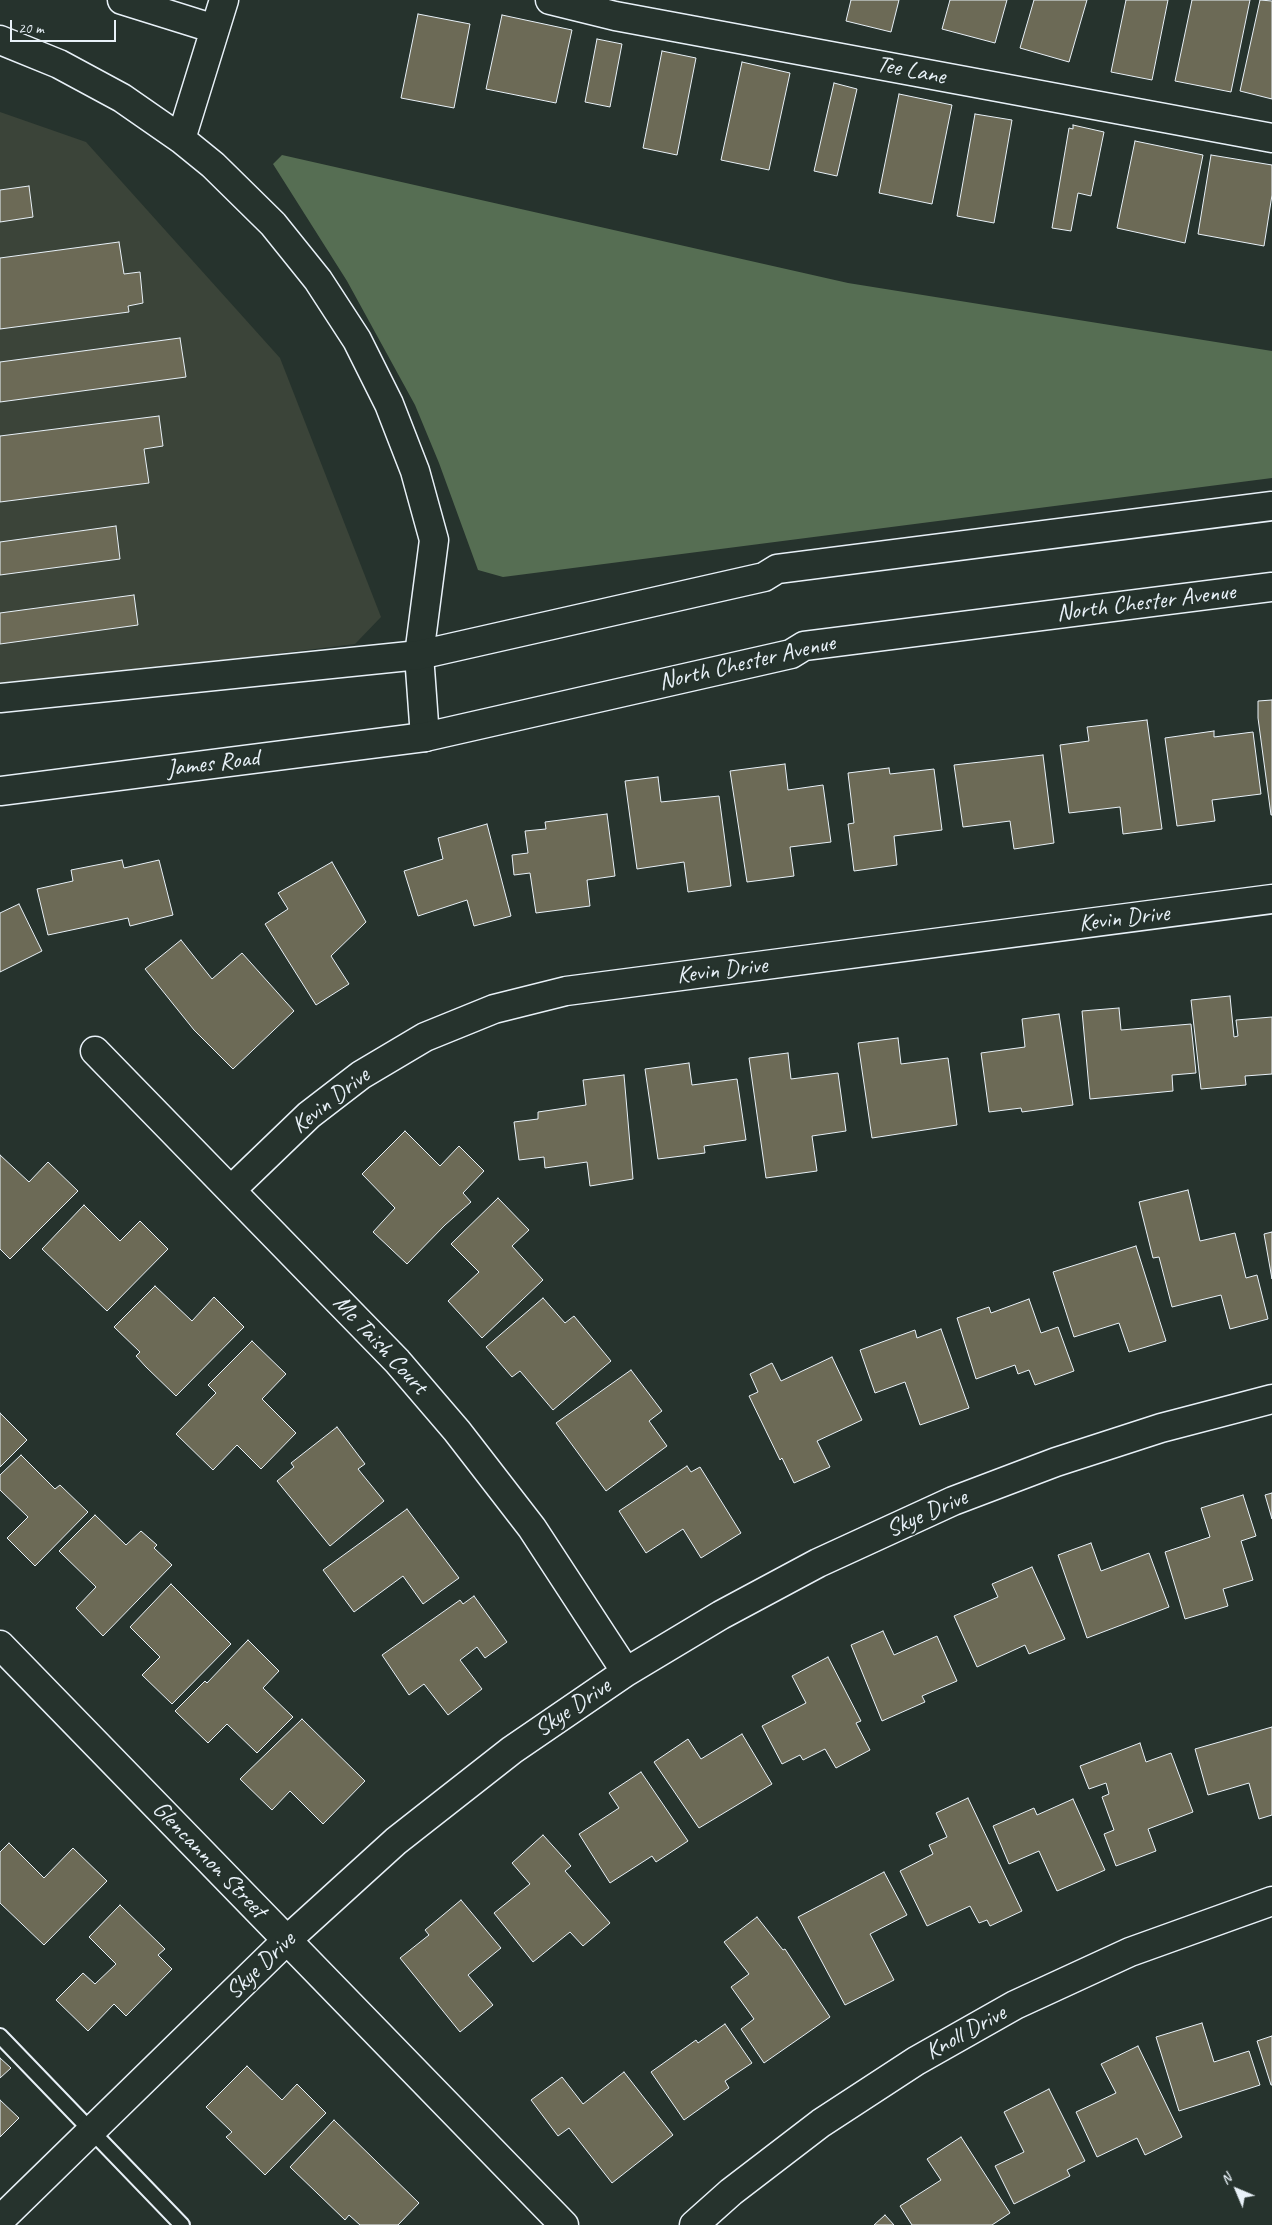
<!DOCTYPE html>
<html>
<head>
<meta charset="utf-8">
<style>
	body { margin:0 }
	#map { position:relative; width:1272px; height:2225px; overflow:hidden; background:#26332d; font-family:Caveat,sans-serif }
	canvas { display:block }
	.north { position:absolute; left:1212px; top:2165px; width:50px; height:50px; -webkit-text-stroke:4px #26332d; paint-order:stroke; rotate:315deg; font-size:14px; font-weight:700; line-height:20px; text-align:center; color:#e8f1f8 }
	.north::after { content:''; display:block; margin:auto; width:18px; height:22px; background:#e8f1f8; clip-path:polygon(50% 0,100% 100%,50% 72%,0 100%) }
	.scale { position:absolute; left:10px; top:20px; width:106px; height:22px; box-sizing:border-box; border:2px solid #e8f1f8; border-top:0; padding-left:6px; font-size:15px; line-height:18px; white-space:nowrap; color:#e8f1f8; -webkit-text-stroke:4px #26332d; paint-order:stroke }
</style>
</head>
<body>
<div id="map">
<canvas width="1272" height="2225"></canvas>
<div class="north">N</div>
<div class="scale">20 m</div>
</div>
<script>
const context = document.querySelector('canvas').getContext('2d');
context.lineJoin = 'round';
function paint(path, color) { context.fillStyle = color; context.fill(path, 'evenodd'); }
const toPath = rows => new Path2D(rows.map(r => 'M' + r).join(''));
function trace(path, color, width, dash) { context.strokeStyle = color; context.lineWidth = width; context.lineCap = dash ? 'butt' : 'round'; context.setLineDash(dash || []); context.stroke(path); }
function write(font, color, halo, rows, align = 'center') {
  context.font = font + ' Caveat,sans-serif'; context.lineWidth = 4; context.setLineDash([]); context.textBaseline = 'middle'; context.strokeStyle = halo; context.fillStyle = color; for (const [text, x, y, turn = 0] of rows) {
    context.save(); context.translate(x, y); context.rotate((+turn || 0) * Math.PI / 180); context.textAlign = isNaN(turn) ? turn : align; if (halo) context.strokeText(text, 0, 0); context.fillText(text, 0, 0); context.restore();
  }
}
const built = toPath([
	[0,112,86,142,280,358,381,617,355,644,0,688]
]);
const green = toPath([
	[282,155,848,283,1272,351,1272,478,503,577,478,570,439,463,415,405,347,281,273,164]
]);
const building = toPath([
	[851,0,899,0,891,32,846,21,851,0],
	[950,0,1007,0,995,43,942,29,950,0],
	[1034,0,1087,0,1069,62,1020,48,1034,0],
	[1126,0,1168,0,1152,80,1111,72,1126,0],
	[1192,0,1250,0,1231,92,1175,81,1192,0],
	[1260,0,1272,1,1272,99,1240,91,1260,0],
	[418,14,470,24,454,108,401,98,418,14],
	[502,15,572,30,556,103,486,89,502,15],
	[597,39,622,44,610,107,585,102,597,39],
	[662,51,696,58,677,155,643,148,662,51],
	[742,62,790,73,769,170,721,160,742,62],
	[834,83,857,89,837,176,814,171,834,83],
	[899,94,952,105,932,204,879,193,899,94],
	[975,114,1012,120,994,223,957,216,975,114],
	[1073,125,1104,132,1091,196,1078,193,1071,231,1052,228,1069,128,1073,129,1073,125],
	[1135,141,1203,155,1185,243,1117,228,1135,141],
	[1211,155,1272,165,1272,195,1264,246,1198,234,1211,155],
	[29,186,33,217,0,222,0,190,29,186],
	[119,242,124,274,140,272,143,303,128,306,129,312,0,329,0,258,119,242],
	[180,338,186,377,0,402,0,362,180,338],
	[159,416,163,446,144,449,149,483,0,502,0,436,159,416],
	[116,526,120,559,0,575,0,542,116,526],
	[134,595,138,625,0,644,0,613,134,595],
	[1272,700,1272,815,1271,815,1258,718,1258,701,1272,700],
	[1147,720,1162,829,1123,834,1120,807,1069,813,1060,745,1089,741,1087,727,1147,720],
	[1214,731,1214,737,1253,732,1261,794,1212,800,1215,821,1177,826,1165,738,1214,731],
	[1043,755,1054,843,1014,849,1010,821,963,827,954,765,1043,755],
	[785,764,788,790,823,785,831,842,790,847,794,876,747,882,730,771,785,764],
	[889,768,890,774,934,769,942,830,894,836,897,865,854,871,848,824,854,823,848,773,889,768],
	[658,777,661,802,719,796,731,886,688,892,684,862,637,869,625,781,658,777],
	[607,814,615,876,587,880,590,906,536,913,530,873,514,875,512,855,528,853,525,831,546,829,545,822,607,814],
	[487,824,511,916,474,926,467,900,418,916,404,871,443,859,438,838,487,824],
	[122,860,124,868,159,860,173,915,130,926,128,918,48,935,37,889,73,881,71,870,122,860],
	[332,862,366,922,331,956,349,984,316,1005,265,924,288,909,278,893,332,862],
	[19,904,42,951,0,972,0,913,19,904],
	[181,940,212,979,242,953,294,1011,233,1069,194,1030,145,969,181,940],
	[1230,996,1234,1037,1238,1036,1236,1020,1272,1017,1272,1074,1245,1076,1246,1085,1201,1089,1191,1000,1230,996],
	[1119,1008,1121,1030,1191,1024,1196,1073,1172,1075,1173,1091,1090,1099,1082,1011,1119,1008],
	[1059,1014,1073,1105,1022,1112,1021,1108,989,1112,981,1053,1025,1047,1022,1019,1059,1014],
	[898,1038,901,1064,948,1058,957,1125,872,1138,858,1043,898,1038],
	[788,1053,791,1079,838,1073,846,1131,812,1136,817,1171,766,1178,749,1058,788,1053],
	[689,1063,692,1085,737,1079,746,1140,704,1146,705,1153,658,1159,645,1069,689,1063],
	[624,1075,633,1179,590,1186,587,1162,545,1168,544,1157,519,1160,514,1122,538,1119,538,1112,586,1105,583,1080,624,1075],
	[405,1131,440,1166,459,1146,484,1171,463,1193,471,1202,445,1225,407,1264,373,1232,395,1208,362,1174,405,1131],
	[0,1155,29,1182,48,1162,78,1191,10,1259,0,1249,0,1155],
	[1188,1190,1200,1241,1235,1233,1246,1278,1257,1275,1268,1319,1230,1329,1221,1295,1172,1307,1159,1257,1153,1258,1139,1202,1188,1190],
	[498,1198,529,1230,512,1246,543,1280,482,1338,448,1301,479,1272,451,1244,498,1198],
	[84,1205,120,1241,140,1221,168,1249,107,1311,42,1249,84,1205],
	[1272,1232,1272,1279,1264,1234,1272,1232],
	[1136,1246,1166,1341,1129,1352,1119,1323,1074,1337,1053,1272,1136,1246],
	[155,1286,192,1321,214,1297,244,1327,176,1396,146,1367,136,1356,140,1352,114,1327,155,1286],
	[543,1298,565,1323,574,1316,611,1361,553,1410,520,1371,512,1377,486,1347,543,1298],
	[1029,1299,1041,1333,1058,1327,1074,1371,1035,1385,1029,1370,1018,1374,1015,1365,976,1379,957,1318,989,1307,991,1313,1029,1299],
	[941,1329,969,1408,920,1425,905,1382,875,1393,860,1350,915,1330,917,1338,941,1329],
	[252,1341,286,1374,262,1399,296,1433,261,1469,237,1445,213,1470,176,1434,216,1393,208,1385,252,1341],
	[832,1357,862,1420,817,1441,830,1467,794,1483,782,1458,780,1460,749,1396,758,1392,750,1374,772,1363,781,1381,832,1357],
	[631,1370,662,1411,649,1421,667,1446,606,1491,556,1423,631,1370],
	[0,1413,27,1440,0,1467,0,1413],
	[337,1427,365,1464,358,1469,384,1501,330,1546,277,1481,294,1467,291,1463,337,1427],
	[21,1455,55,1489,60,1485,88,1512,35,1566,7,1538,28,1517,0,1490,0,1475,21,1455],
	[687,1466,691,1472,700,1467,741,1533,701,1558,683,1529,646,1553,619,1511,687,1466],
	[1272,1493,1272,1519,1265,1495,1272,1493],
	[1243,1495,1256,1536,1241,1541,1253,1580,1223,1589,1228,1606,1185,1619,1165,1552,1210,1537,1201,1508,1243,1495],
	[407,1509,459,1578,423,1604,403,1576,354,1612,323,1570,407,1509],
	[95,1515,126,1545,141,1531,157,1545,154,1548,172,1565,103,1636,76,1608,96,1587,59,1551,95,1515],
	[1091,1543,1101,1571,1149,1553,1169,1607,1087,1638,1058,1555,1091,1543],
	[1032,1567,1065,1639,1029,1654,1025,1645,977,1667,954,1616,998,1597,992,1584,1032,1567],
	[171,1584,231,1644,172,1704,142,1675,160,1657,130,1627,171,1584],
	[474,1596,507,1642,485,1658,477,1647,460,1660,482,1689,448,1715,424,1684,409,1695,382,1655,460,1600,463,1604,474,1596],
	[883,1631,894,1655,937,1636,957,1681,922,1696,925,1702,882,1721,851,1645,883,1631],
	[248,1640,279,1671,263,1688,293,1717,257,1753,227,1724,208,1743,175,1711,205,1681,207,1683,248,1640],
	[828,1657,861,1721,856,1723,870,1750,836,1768,825,1749,803,1760,800,1755,782,1764,762,1726,806,1703,792,1676,828,1657],
	[302,1719,365,1781,323,1824,290,1791,272,1810,240,1779,302,1719],
	[1272,1727,1272,1815,1259,1819,1249,1783,1208,1795,1195,1749,1272,1727],
	[742,1734,772,1784,699,1828,654,1762,688,1739,701,1759,742,1734],
	[1140,1743,1146,1762,1171,1753,1193,1812,1148,1829,1156,1851,1116,1866,1104,1834,1114,1830,1102,1797,1109,1794,1106,1783,1089,1789,1080,1766,1140,1743],
	[641,1772,688,1841,656,1862,652,1856,610,1883,579,1834,619,1808,609,1793,641,1772],
	[968,1798,1022,1911,990,1926,987,1920,979,1923,970,1906,927,1926,900,1871,933,1854,929,1845,947,1837,936,1813,968,1798],
	[1073,1799,1105,1870,1057,1891,1039,1851,1009,1864,993,1826,1034,1808,1037,1815,1073,1799],
	[543,1835,571,1866,565,1871,610,1923,583,1946,570,1932,533,1962,494,1913,530,1884,512,1863,543,1835],
	[9,1843,44,1878,73,1848,107,1881,44,1945,0,1903,0,1852,9,1843],
	[884,1872,907,1915,870,1934,894,1980,845,2005,798,1917,884,1872],
	[461,1900,501,1948,468,1975,493,2005,460,2032,400,1958,429,1935,425,1930,461,1900],
	[120,1905,165,1949,158,1955,172,1969,126,2016,114,2004,88,2031,56,2000,83,1973,95,1984,116,1964,89,1937,120,1905],
	[757,1917,783,1950,785,1949,830,2017,764,2063,741,2029,754,2019,731,1987,749,1974,724,1942,757,1917],
	[1202,2023,1214,2062,1249,2051,1260,2085,1179,2111,1156,2037,1202,2023],
	[725,2024,752,2063,725,2081,729,2088,684,2120,651,2072,696,2040,698,2043,725,2024],
	[1272,2036,1272,2085,1271,2085,1257,2041,1272,2036],
	[1138,2046,1182,2137,1145,2155,1137,2138,1097,2157,1076,2112,1116,2093,1101,2064,1138,2046],
	[0,2058,11,2068,0,2078,0,2058],
	[247,2066,282,2100,297,2084,326,2113,265,2175,226,2137,232,2132,206,2107,247,2066],
	[624,2072,673,2135,612,2183,569,2128,558,2136,531,2100,562,2077,583,2104,624,2072],
	[1049,2089,1085,2161,1067,2170,1070,2176,1014,2204,995,2166,1024,2152,1004,2112,1049,2089],
	[0,2100,19,2118,0,2137,0,2100],
	[334,2120,419,2203,398,2225,360,2225,349,2215,345,2220,290,2167,334,2120],
	[961,2137,1010,2213,992,2225,912,2225,900,2206,941,2180,927,2159,961,2137],
	[885,2215,894,2225,874,2225,885,2215]
]);
const lane = toPath([
	[0,2036,182,2225]
]);
const street = toPath([
	[122,0,215,29],
	[550,0,615,16,1272,138],
	[0,40,59,64,122,98,181,139,213,165,273,224,318,280,357,340,389,404,415,471,434,540,419,655,425,737],
	[181,139,224,0],
	[95,1051,397,1361,457,1431,532,1528,626,1672],
	[231,1190,309,1115,361,1075,425,1037,494,1009,566,991,1272,899],
	[0,1645,564,2225],
	[0,2220,287,1940,396,1841,512,1750,626,1672,721,1615,818,1563,953,1501,1056,1462,1161,1428,1272,1399],
	[694,2225,731,2192,821,2123,916,2061,1015,2005,1130,1952,1272,1901]
]);
const secondary = toPath([
	[0,698,419,655,764,577,777,569,1272,506],
	[0,791,425,737,791,654,804,646,1272,587]
]);
const streetNames = [
	["Tee Lane",911,71,11],
	["North Chester Avenue",1146,603,-7],
	["North Chester Avenue",747,663,-13],
	["James Road",213,764,-7],
	["Kevin Drive",1124,919,-7],
	["Kevin Drive",722,971,-7],
	["Kevin Drive",331,1101,-38],
	["Mc Taish Court",380,1345,47],
	["Skye Drive",927,1514,-24],
	["Skye Drive",573,1708,-34],
	["Glencannon Street",209,1860,46],
	["Skye Drive",261,1966,-44],
	["Knoll Drive",966,2033,-29]
];
paint(built, '#3b4439');
paint(green, '#566e53');
paint(building, '#6c6a56');
trace(building, '#e8f1f8', 1);
trace(lane, '#e8f1f8', 18);
trace(street, '#e8f1f8', 31);
trace(secondary, '#e8f1f8', 31);
trace(lane, '#26332d', 14);
trace(street, '#26332d', 28);
trace(secondary, '#26332d', 28);
write('24px', '#e8f1f8', '#26332d', streetNames);
</script>
</body>
</html>
